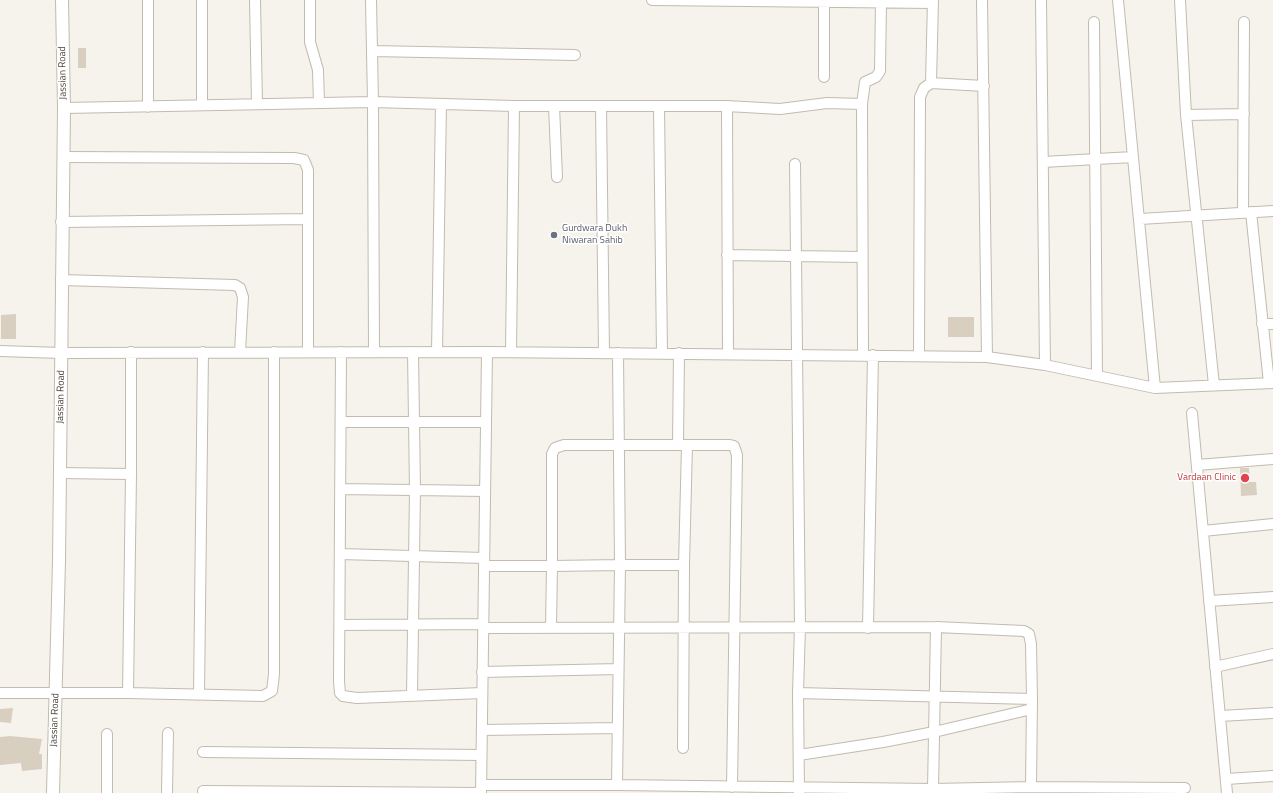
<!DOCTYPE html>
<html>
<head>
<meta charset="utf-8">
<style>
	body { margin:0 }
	canvas { display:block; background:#f6f3ec }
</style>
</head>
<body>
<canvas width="1273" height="793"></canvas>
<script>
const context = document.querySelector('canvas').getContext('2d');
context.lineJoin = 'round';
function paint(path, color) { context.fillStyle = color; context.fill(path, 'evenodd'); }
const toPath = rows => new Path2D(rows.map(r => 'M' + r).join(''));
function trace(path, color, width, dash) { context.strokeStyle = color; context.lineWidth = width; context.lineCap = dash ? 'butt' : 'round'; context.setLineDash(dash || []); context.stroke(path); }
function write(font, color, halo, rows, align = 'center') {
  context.font = font + ' "Titillium Web",sans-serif'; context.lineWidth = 3; context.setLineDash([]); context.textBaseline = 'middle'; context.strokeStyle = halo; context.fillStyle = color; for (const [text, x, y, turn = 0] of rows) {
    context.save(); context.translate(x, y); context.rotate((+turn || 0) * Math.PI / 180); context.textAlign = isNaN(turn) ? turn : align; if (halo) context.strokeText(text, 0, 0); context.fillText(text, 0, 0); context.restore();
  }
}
const building = toPath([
	[78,48,86,48,86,68,78,68],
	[16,314,16,339,1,339,1,315],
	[948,317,974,317,974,337,948,337],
	[1240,468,1249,468,1250,482,1256,482,1257,495,1241,496],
	[13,708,11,723,0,722,0,709],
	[10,736,42,739,39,754,42,754,42,769,22,771,21,763,0,765,0,737]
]);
const minor = toPath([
	[148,0,148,107],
	[202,0,202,105],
	[255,0,257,104],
	[310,0,310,42,318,70,319,103],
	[371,0,373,102,514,106,511,352],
	[652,0,933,3],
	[933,0,931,83,984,86],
	[982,0,987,357],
	[1041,0,1045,365],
	[1118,0,1155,388,1273,383],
	[1180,0,1186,115,1214,385],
	[824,2,824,77],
	[1094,22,1097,375],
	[372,51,575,55],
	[514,106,727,106,780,109,827,103,862,104],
	[554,106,557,177],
	[601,106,604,353],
	[659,106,662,353],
	[727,106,728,354],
	[64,108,373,102,374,352],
	[1186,115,1244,114],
	[63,157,294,158,304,160,308,170,308,352],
	[1043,162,1133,157],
	[795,164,800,627,798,693,1032,699],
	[1243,212,1244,22],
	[1251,212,1269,383],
	[1140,219,1273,211],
	[61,222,307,219],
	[727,255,862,257],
	[61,280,235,285,240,288,243,297,240,352],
	[1262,324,1273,324],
	[0,351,61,353,487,352,481,793],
	[131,352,131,474],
	[341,352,339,681,340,693,343,696,357,698,482,693],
	[437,352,441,104],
	[487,352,987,357,1045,365,1155,388],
	[863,355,862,104,865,82,876,77,880,71,881,2],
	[919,356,920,97,924,88,931,83],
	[1192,413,1227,793],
	[341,422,486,422],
	[678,445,679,353],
	[687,445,730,445,734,446,737,455,732,787],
	[1197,465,1273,459],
	[340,489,485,491],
	[1203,531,1273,524],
	[340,554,484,558],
	[484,566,552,566,620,565,684,565,687,445,564,445,555,448,552,454,552,566,551,628],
	[1209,601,1273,597],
	[340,625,483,624],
	[483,628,936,627,1024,631,1029,634,1031,644,1032,699,1031,787,933,789,936,627],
	[868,628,873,355],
	[1215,667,1273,654],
	[482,672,618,669],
	[0,693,128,693,131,474,60,473],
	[128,693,263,696,272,691,274,674,274,352],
	[798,693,799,793],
	[199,695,203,352],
	[412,695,415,490,413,352],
	[1220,716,1273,713],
	[482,730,617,728],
	[683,748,684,565],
	[203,752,481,755],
	[799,755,883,742,934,732,1032,709],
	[1226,779,1273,776],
	[481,785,617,785,620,565,618,353],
	[617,785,933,789,933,793],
	[1031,787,1185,788],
	[203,791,481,793],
	[107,793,107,734],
	[167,793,168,733]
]);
const tertiary = toPath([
	[53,793,59,561,64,108,62,0]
]);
const markers = [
	[554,235,4,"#6b7280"],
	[1245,478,5,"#e0444e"]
];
const streetNames = [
	["Jassian Road",63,73,-91],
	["Jassian Road",61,397,-89],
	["Jassian Road",55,720,-88]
];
const worshipNames = [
	["Gurdwara Dukh",562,229],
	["Niwaran Sahib",562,241]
];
const healthNames = [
	["Vardaan Clinic",1236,478]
];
paint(building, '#d8cfc1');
trace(minor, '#c2bbae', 12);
trace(tertiary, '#c2bbae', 14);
trace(minor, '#fff', 10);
trace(tertiary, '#fff', 12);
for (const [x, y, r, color] of markers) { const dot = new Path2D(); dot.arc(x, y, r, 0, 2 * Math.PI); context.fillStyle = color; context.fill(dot); trace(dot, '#fff', 1.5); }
write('10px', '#4b4439', '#fff', streetNames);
write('10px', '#5b616d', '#fff', worshipNames, 'left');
write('10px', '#be3a42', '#fff', healthNames, 'right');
</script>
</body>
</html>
